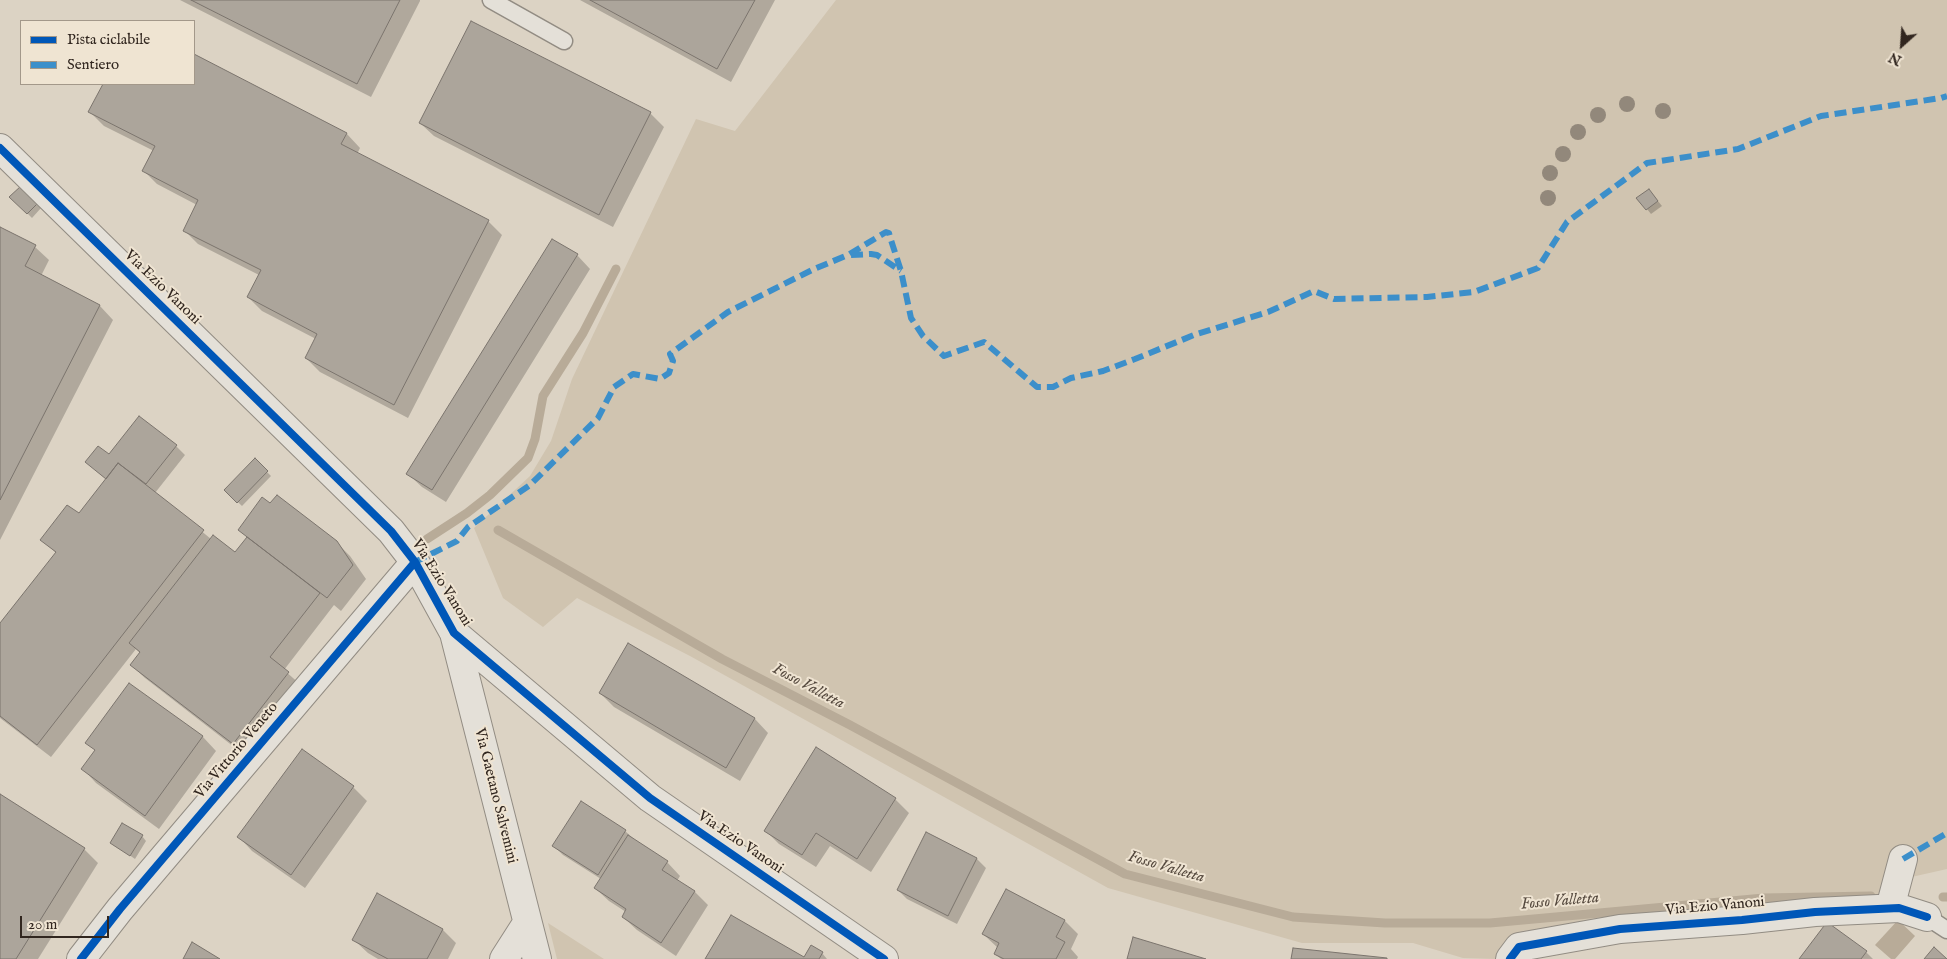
<!DOCTYPE html>
<html>
<head>
<meta charset="utf-8">
<style>
	body { margin:0 }
	#map { position:relative; width:1947px; height:959px; overflow:hidden; background:#dcd3c4; font-family:"IM FELL English",serif }
	canvas { display:block }
	.legend { position:absolute; left:20px; top:20px; width:175px; height:65px; box-sizing:border-box; background:#efe4d2; border:1px solid #a3988a; margin:0; padding:6px 9px; list-style:none; font-size:15px; color:#31261f }
	.legend li { display:flex; align-items:center; gap:10px; height:25px }
	.legend b { width:25px; border:1px solid #a3988a }
	.north { position:absolute; left:1877px; top:20px; width:50px; height:50px; -webkit-text-stroke:4px #efe4d2; paint-order:stroke; rotate:206deg; font-size:14px; font-weight:700; line-height:20px; text-align:center; color:#31261f }
	.north::after { content:''; display:block; margin:auto; width:18px; height:22px; background:#31261f; clip-path:polygon(50% 0,100% 100%,50% 72%,0 100%) }
	.scale { position:absolute; left:20px; top:916px; width:89px; height:22px; box-sizing:border-box; border:2px solid #31261f; border-top:0; padding-left:6px; font-size:15px; line-height:18px; white-space:nowrap; color:#31261f; -webkit-text-stroke:4px #efe4d2; paint-order:stroke }
</style>
</head>
<body>
<div id="map">
<canvas width="1947" height="959"></canvas>
<ul class="legend">
<li><b style="height:6px;background:#0057b8"></b>Pista ciclabile</li>
<li><b style="height:6px;background:#3c8fca"></b>Sentiero</li>
</ul>
<div class="north">N</div>
<div class="scale">20 m</div>
</div>
<script>
const context = document.querySelector('canvas').getContext('2d');
context.lineJoin = 'round';
function paint(path, color) { context.fillStyle = color; context.fill(path, 'evenodd'); }
const toPath = rows => new Path2D(rows.map(r => 'M' + r).join(''));
function trace(path, color, width, dash) { context.strokeStyle = color; context.lineWidth = width; context.lineCap = dash ? 'butt' : 'round'; context.setLineDash(dash || []); context.stroke(path); }
function write(font, color, halo, rows, align = 'center') {
  context.font = font + ' "IM FELL English",serif'; context.lineWidth = 4; context.setLineDash([]); context.textBaseline = 'middle'; context.strokeStyle = halo; context.fillStyle = color; for (const [text, x, y, turn = 0] of rows) {
    context.save(); context.translate(x, y); context.rotate((+turn || 0) * Math.PI / 180); context.textAlign = isNaN(turn) ? turn : align; if (halo) context.strokeText(text, 0, 0); context.fillText(text, 0, 0); context.restore();
  }
}
const green = toPath([
	[836,0,1947,0,1947,869,1907,878,1878,904,1497,959,1463,958,1413,943,1302,943,1108,888,690,656,577,598,543,627,503,598,474,528,530,476,551,441,572,379,696,119,735,131],
	[548,923,604,959,557,959]
]);
const water = toPath([
	[1898,920,1915,936,1895,959,1891,959,1875,945]
]);
const shadow = toPath([
	[180,0,420,0,420,1,371,97],
	[580,0,775,0,731,82],
	[471,22,650,113,664,127,613,227,434,136,420,123],
	[194,55,347,134,360,148,357,154,488,221,502,235,408,418,320,372,306,358,316,339,262,311,248,297,259,275,198,244,184,230,197,205,157,184,144,171,154,151,104,126,90,112,105,84,194,84],
	[21,188,41,208,32,218,11,197],
	[1653,195,1662,206,1651,214,1647,209],
	[0,229,35,247,49,260,41,276,100,306,113,320,0,540],
	[577,255,590,269,446,502,422,487,408,474],
	[176,446,185,455,155,493,211,539,236,554,248,538,240,530,336,542,350,556,366,579,341,611,334,605,284,670,302,686,247,757,145,678,131,665,140,653,136,649,51,757,0,718,0,625,56,553,42,540,79,515,107,480,87,462,110,456],
	[255,460,271,476,242,506,225,490],
	[628,645,755,719,768,733,740,781,614,707,600,693],
	[130,685,203,737,216,751,159,829,96,783,83,769,96,751,87,743],
	[817,749,895,799,909,813,871,872,830,846,816,867,779,844,765,830],
	[302,751,353,787,367,801,305,888,252,851,239,837],
	[0,795,84,849,98,863,38,959,0,959],
	[625,831,635,840,667,862,680,876,677,881,695,892,708,905,676,956,637,930,623,917,626,912,609,901,595,888,601,879,563,855,554,846],
	[142,836,146,841,135,859,112,843],
	[977,859,986,868,957,924,907,899,898,890],
	[1007,890,1065,921,1078,934,1071,949,1078,957,1077,959,1001,959,995,954,998,948,983,934],
	[443,930,456,943,448,959,378,959,368,953,354,940],
	[1866,952,1873,959,1801,959],
	[822,953,827,959,804,959]
]);
const stream = toPath([
	[498,530,722,659,850,725,1125,874,1293,917,1385,923,1490,923,1764,898,1871,896],
	[427,539,467,513,490,495,528,458,535,439,543,396,583,333,616,269],
	[1943,897,1947,897]
]);
const building = toPath([
	[191,0,400,0,357,84,191,0],
	[590,0,755,0,717,69,590,0],
	[471,21,651,112,599,215,419,123,471,21],
	[194,54,347,133,341,144,489,220,394,405,305,358,317,334,247,297,261,270,183,231,198,200,142,171,155,146,88,112,103,84,194,84,194,54],
	[21,186,38,203,27,214,9,197,21,186],
	[1649,189,1658,201,1646,210,1636,198,1649,189],
	[0,227,36,245,25,266,100,305,0,500,0,227],
	[552,239,578,254,432,490,406,474,552,239],
	[139,416,177,445,146,484,118,463,106,479,85,462,98,446,109,454,139,416],
	[255,458,268,471,237,503,224,490,255,458],
	[118,463,204,530,37,745,0,716,0,623,56,552,40,540,67,505,79,513,118,463],
	[277,495,337,541,353,565,327,598,238,530,262,497,270,503,277,495],
	[213,535,235,552,247,537,320,593,270,657,289,672,233,744,130,665,140,652,129,643,213,535],
	[628,643,755,718,726,768,599,693,628,643],
	[129,683,203,736,145,816,81,769,95,750,85,743,129,683],
	[816,747,896,798,857,859,816,833,802,855,764,831,816,747],
	[302,749,354,786,291,875,237,837,302,749],
	[0,794,85,848,16,959,0,959,0,794],
	[581,801,626,830,598,875,552,846,581,801],
	[122,823,143,835,130,856,110,843,122,823],
	[926,832,977,858,948,916,897,890,926,832],
	[628,835,668,861,662,870,695,891,661,943,622,917,626,909,594,888,628,835],
	[1006,889,1065,920,1056,937,1065,942,1056,959,1004,959,994,954,999,943,982,934,1006,889],
	[377,893,443,929,427,959,388,959,352,940,377,893],
	[731,915,804,957,811,945,823,952,819,959,705,959,731,915],
	[1827,922,1867,951,1861,959,1799,959,1827,922],
	[1133,937,1206,959,1127,959,1133,937],
	[192,942,220,959,183,959,192,942],
	[1934,947,1947,959,1924,959,1934,947],
	[1293,948,1387,958,1387,959,1291,959,1293,948]
]);
const service = toPath([
	[491,0,564,41],
	[1927,917,1947,930]
]);
const minor = toPath([
	[0,148,391,531,415,562,454,633,650,798,884,959],
	[454,633,537,959],
	[1890,908,1903,859],
	[81,959,120,909,415,562],
	[504,959,527,923],
	[1510,959,1519,947,1620,929,1742,920,1815,912,1899,908,1927,917]
]);
const quiet = toPath([
	[851,255,871,254,877,255,901,271],
	[415,562,457,541,468,527,530,485,598,418,614,387,633,374,660,379,669,373,673,361,670,354,728,312,814,269,848,255,886,232,889,233,890,237,901,271,911,318,923,336,944,356,984,342,1037,387,1053,387,1071,378,1103,371,1135,359,1194,335,1268,312,1314,291,1334,299,1427,297,1474,292,1538,268,1567,222,1647,163,1738,149,1821,116,1941,98,1947,96],
	[1903,859,1947,833]
]);
const cycleway = toPath([
	[0,148,391,531,415,562,454,633,650,798,884,959],
	[81,959,120,909,415,562],
	[1510,959,1519,947,1620,929,1742,920,1815,912,1899,908,1927,917]
]);
const trees = [
	[1627,104],
	[1663,111],
	[1598,115],
	[1578,132],
	[1563,154],
	[1550,173],
	[1548,198]
];
const streetNames = [
	["Via Ezio Vanoni",162,288,44],
	["Via Ezio Vanoni",441,583,58],
	["Via Vittorio Veneto",237,751,-50],
	["Via Gaetano Salvemini",495,796,76],
	["Via Ezio Vanoni",740,843,34],
	["Via Ezio Vanoni",1715,907,-5]
];
const waterNames = [
	["Fosso Valletta",808,687,28],
	["Fosso Valletta",1166,868,16],
	["Fosso Valletta",1560,902,-5]
];
paint(green, '#d0c4b0');
paint(water, '#b8ab98');
paint(shadow, '#0003');
trace(stream, '#b8ab98', 9);
paint(building, '#aca59b');
trace(building, '#7b746d', 1);
trace(service, '#928c83', 19);
trace(minor, '#928c83', 30);
trace(service, '#e4e0d8', 16);
trace(minor, '#e4e0d8', 28);
trace(quiet, '#3c8fca', 6, [12, 6]);
trace(cycleway, '#0057b8', 8);
context.fillStyle = '#92887b';
for (const [x, y] of trees) { context.beginPath(); context.arc(x, y, 8, 0, 2 * Math.PI); context.fill(); }
write('15px', '#31261f', '#efe4d2', streetNames);
write('italic 16px', '#55493e', '#efe4d2', waterNames);
</script>
</body>
</html>
